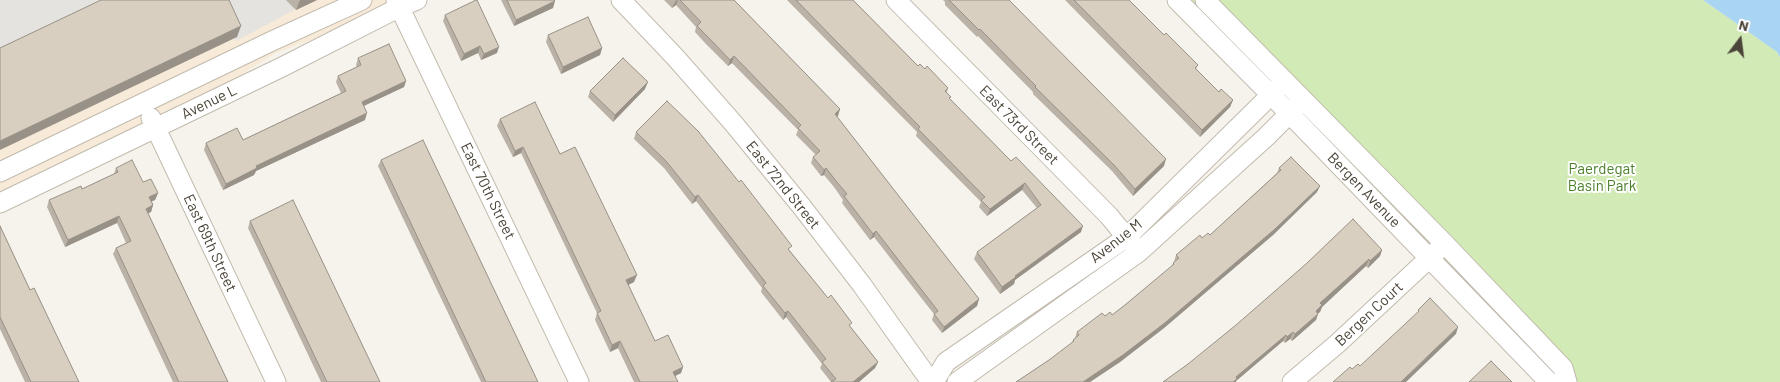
<!DOCTYPE html>
<html>
<head>
<meta charset="utf-8">
<style>
	body { margin:0 }
	#map { position:relative; width:1780px; height:382px; overflow:hidden; background:#f6f3ec; font-family:Barlow,sans-serif }
	canvas { display:block }
	.north { position:absolute; left:1715px; top:15px; width:50px; height:50px; -webkit-text-stroke:4px #fff; paint-order:stroke; rotate:15deg; font-size:14px; font-weight:700; line-height:20px; text-align:center; color:#4b4439 }
	.north::after { content:''; display:block; margin:auto; width:18px; height:22px; background:#4b4439; clip-path:polygon(50% 0,100% 100%,50% 72%,0 100%) }
</style>
</head>
<body>
<div id="map">
<canvas width="1780" height="382"></canvas>
<div class="north">N</div>
</div>
<script>
const context = document.querySelector('canvas').getContext('2d');
context.lineJoin = 'round';
function paint(path, color) { context.fillStyle = color; context.fill(path, 'evenodd'); }
const toPath = rows => new Path2D(rows.map(r => 'M' + r).join(''));
function trace(path, color, width, dash) { context.strokeStyle = color; context.lineWidth = width; context.lineCap = dash ? 'butt' : 'round'; context.setLineDash(dash || []); context.stroke(path); }
function write(font, color, halo, rows, align = 'center') {
  context.font = font + ' Barlow,sans-serif'; context.lineWidth = 4; context.setLineDash([]); context.textBaseline = 'middle'; context.strokeStyle = halo; context.fillStyle = color; for (const [text, x, y, turn = 0] of rows) {
    context.save(); context.translate(x, y); context.rotate((+turn || 0) * Math.PI / 180); context.textAlign = isNaN(turn) ? turn : align; if (halo) context.strokeText(text, 0, 0); context.fillText(text, 0, 0); context.restore();
  }
}
const commercial = toPath([
	[0,0,417,0,276,53,156,128,0,203]
]);
const green = toPath([
	[1176,0,1703,0,1777,52,1780,57,1780,382,1553,382]
]);
const parking = toPath([
	[0,0,116,0,0,55],
	[217,0,288,0,296,9,236,41]
]);
const water = toPath([
	[1703,0,1780,0,1780,57,1777,52]
]);
const minor = toPath([
	[396,0,579,382],
	[621,0,676,58,734,124,802,207,862,285,931,382],
	[896,0,1109,216,1133,245],
	[1177,0,1289,113,1549,382],
	[1205,0,1445,244,1563,368,1567,382],
	[151,118,276,382],
	[0,172,272,41,362,0],
	[0,203,282,67,400,7,417,0],
	[934,382,946,362,1127,237,1280,86],
	[957,382,1139,252,1266,137,1299,104],
	[1292,382,1337,344,1438,250]
]);
const wall = toPath([
	[286,0,317,0,296,10],
	[501,0,554,0,553,8,514,26],
	[664,0,734,0,840,109,837,117,979,299,977,306,942,333,932,320,934,314,926,304,874,237,870,240,842,203,843,200,834,187,824,175,821,176,811,163,813,157,816,155,796,135,798,130,732,63,728,66,706,44,695,32,696,27,676,5,672,8],
	[787,0,853,0,918,66,925,69,948,88,947,92,950,99,1081,232,1015,280,1014,284,1000,294,974,259,977,252,1037,208,1022,190,987,216,979,207,981,202,916,136,917,132],
	[943,0,1009,0,1164,166,1133,196,1112,171,1033,94,1033,92,978,36,977,37,945,5,945,2],
	[1065,0,1130,0,1130,1,1164,35,1198,65,1196,69,1219,92,1233,100,1230,107,1200,137],
	[445,15,497,53,481,60,478,53,461,61,443,21],
	[548,35,602,48,600,55,561,74,546,42],
	[358,58,406,81,404,87,364,106,365,120,256,171,254,175,223,190,204,150,206,143,243,140,341,93,336,82,338,76,357,67,356,65],
	[645,89,613,122,588,97,590,91],
	[500,119,560,154,634,282,628,285,655,341,683,367,681,373,675,376,678,382,634,382,618,348,610,352,595,320,597,313,521,153,513,157,497,126],
	[636,132,790,251,878,362,875,368,859,382,831,382,820,368,822,364,786,317,783,320,761,292,762,288,696,201,692,204,664,168,634,139],
	[381,160,538,382,481,382,378,166],
	[116,168,143,182,158,193,155,200,152,201,153,205,151,212,148,213,228,382,173,382,113,254,116,248,126,243,117,223,65,247,47,207,49,200,82,189,114,174],
	[1279,168,1317,192,1273,235,1164,328,1120,362,1090,382,1016,382,1049,360,1072,343,1073,340,1075,338,1077,332,1105,316,1112,315,1125,305,1171,267,1174,262,1176,255,1202,238,1210,235,1277,173],
	[250,221,380,382,321,382,248,228],
	[0,226,30,290,79,382,25,382,0,329],
	[1382,250,1380,256,1368,268,1366,266,1322,307,1320,312,1318,313,1316,320,1292,341,1290,339,1285,343,1283,341,1236,381,1236,382,1163,382]
]);
const shadedWall = toPath([
	[300,0,317,0,296,10],
	[677,0,678,0,676,5,672,8,675,2],
	[555,1,553,8,514,26,516,20],
	[241,26,237,37,0,150,0,141],
	[480,46,478,53,461,61,464,54],
	[499,47,497,53,481,60,484,54],
	[602,48,600,55,561,74,563,67],
	[734,56,732,63,728,66,730,60],
	[406,81,404,87,359,108,362,102],
	[648,82,645,89,613,122,615,115],
	[1233,100,1230,107,1200,137,1202,130],
	[840,109,838,116,833,121,835,114],
	[367,113,365,120,256,171,254,175,223,190,226,184,256,166],
	[523,147,521,153,513,157,515,151],
	[1166,159,1164,166,1133,196,1135,189],
	[826,168,824,175,821,176,824,170],
	[1025,183,1022,190,987,216,990,209],
	[1320,186,1317,192,1273,235,1164,328,1120,362,1090,382,1083,382],
	[158,193,155,200,147,203,149,197],
	[698,195,696,201,692,204,695,197],
	[153,205,151,212,144,215,146,209],
	[119,216,117,223,65,247,68,240],
	[1083,226,1081,232,1015,280,1014,284,1000,294,1002,287,1015,276],
	[876,231,874,237,870,240,873,234],
	[1382,250,1380,256,1368,268,1370,261],
	[1369,259,1366,266,1322,307,1320,312,1314,317,1316,311,1320,303],
	[637,275,634,282,624,287,626,280],
	[979,299,977,306,942,333,944,327],
	[788,311,786,317,783,320,785,313],
	[1318,314,1316,320,1292,341,1295,334],
	[1458,327,1456,334,1406,382,1401,382],
	[1293,332,1290,339,1285,343,1287,337],
	[1286,335,1283,341,1236,381,1236,382,1233,382,1236,377],
	[620,341,618,348,610,352,612,345],
	[878,362,875,368,859,382,853,382],
	[683,367,681,373,671,378,673,372]
]);
const building = toPath([
	[101,0,229,0,241,26,0,141,0,48,101,0],
	[476,0,477,0,499,47,484,54,480,46,464,54,445,15,476,0],
	[507,0,554,0,555,1,516,20,507,0],
	[680,0,734,0,840,109,835,114,979,299,944,327,934,314,938,311,928,298,876,231,873,234,844,196,847,194,836,181,826,168,824,170,813,157,820,151,798,128,801,125,734,56,730,60,708,37,697,26,701,22,680,0],
	[796,0,853,0,918,66,920,64,925,69,927,66,948,88,945,91,951,97,949,98,1011,161,1016,157,1083,226,1015,276,1016,277,1002,287,977,252,1041,205,1025,183,990,209,981,200,985,197,918,129,920,127,796,0],
	[949,0,1009,0,1166,159,1135,189,1114,165,1035,87,1036,86,1025,75,980,29,979,30,949,0],
	[1074,0,1129,0,1164,35,1166,33,1198,65,1195,68,1219,92,1221,89,1233,100,1202,130,1074,0],
	[588,17,602,48,563,67,548,35,588,17],
	[389,44,406,81,362,102,367,113,256,166,257,168,226,184,206,143,237,128,243,140,346,91,338,76,361,65,358,58,389,44],
	[623,58,648,82,615,115,590,91,623,58],
	[667,101,698,131,739,182,741,180,792,246,788,249,828,298,831,295,852,323,849,325,878,362,853,382,831,382,836,379,822,362,826,359,788,311,785,313,763,286,766,283,698,195,695,197,666,161,636,132,667,101],
	[535,102,560,154,575,147,637,275,626,280,655,341,668,335,683,367,673,372,678,382,640,382,620,341,612,345,597,313,601,311,523,147,515,151,500,119,535,102],
	[423,140,538,382,486,382,381,160,423,140],
	[1291,157,1320,186,1275,229,1166,322,1123,355,1083,382,1016,382,1049,360,1074,341,1073,340,1079,335,1077,332,1102,313,1105,316,1110,312,1112,315,1125,305,1174,264,1173,263,1179,258,1176,255,1200,235,1202,238,1208,233,1210,235,1270,180,1281,170,1279,168,1291,157],
	[132,160,143,182,151,179,158,193,149,197,153,205,146,209,228,382,179,382,116,248,131,241,119,216,68,240,49,200,81,186,82,189,118,172,116,168,132,160],
	[293,200,380,382,327,382,250,221,293,200],
	[1353,219,1382,250,1370,261,1369,259,1320,303,1322,305,1316,311,1318,314,1295,334,1293,332,1287,337,1286,335,1236,377,1237,379,1233,382,1163,382,1188,364,1236,325,1306,264,1353,219],
	[0,226,30,290,34,288,79,382,31,382,0,317,0,226],
	[1430,298,1458,327,1403,380,1401,382,1333,382,1350,367,1352,369,1358,364,1360,366,1419,311,1418,310,1430,298],
	[1491,361,1512,382,1469,382,1491,361]
]);
const streetNames = [
	["Avenue L",209,102,-26],
	["East 73rd Street",1019,125,45],
	["East 72nd Street",783,185,51],
	["Bergen Avenue",1364,190,46],
	["East 70th Street",488,191,64],
	["Avenue M",1116,241,-38],
	["East 69th Street",210,243,65],
	["Bergen Court",1369,314,-43]
];
const parkNames = [
	["Paerdegat",1602,169],
	["Basin Park",1602,186]
];
paint(commercial, '#f7ead8');
paint(green, '#d2eab5');
paint(parking, '#e5e3e0');
paint(water, '#a9d4f2');
trace(minor, '#c2bbae', 21);
trace(minor, '#fff', 19);
paint(wall, '#bab2a6');
paint(shadedWall, '#979187');
paint(building, '#d8cfc1');
trace(building, '#979187', 1);
write('15px', '#4b4439', '#fff', streetNames);
write('15px', '#4a7f2a', '#fff', parkNames);
</script>
</body>
</html>
